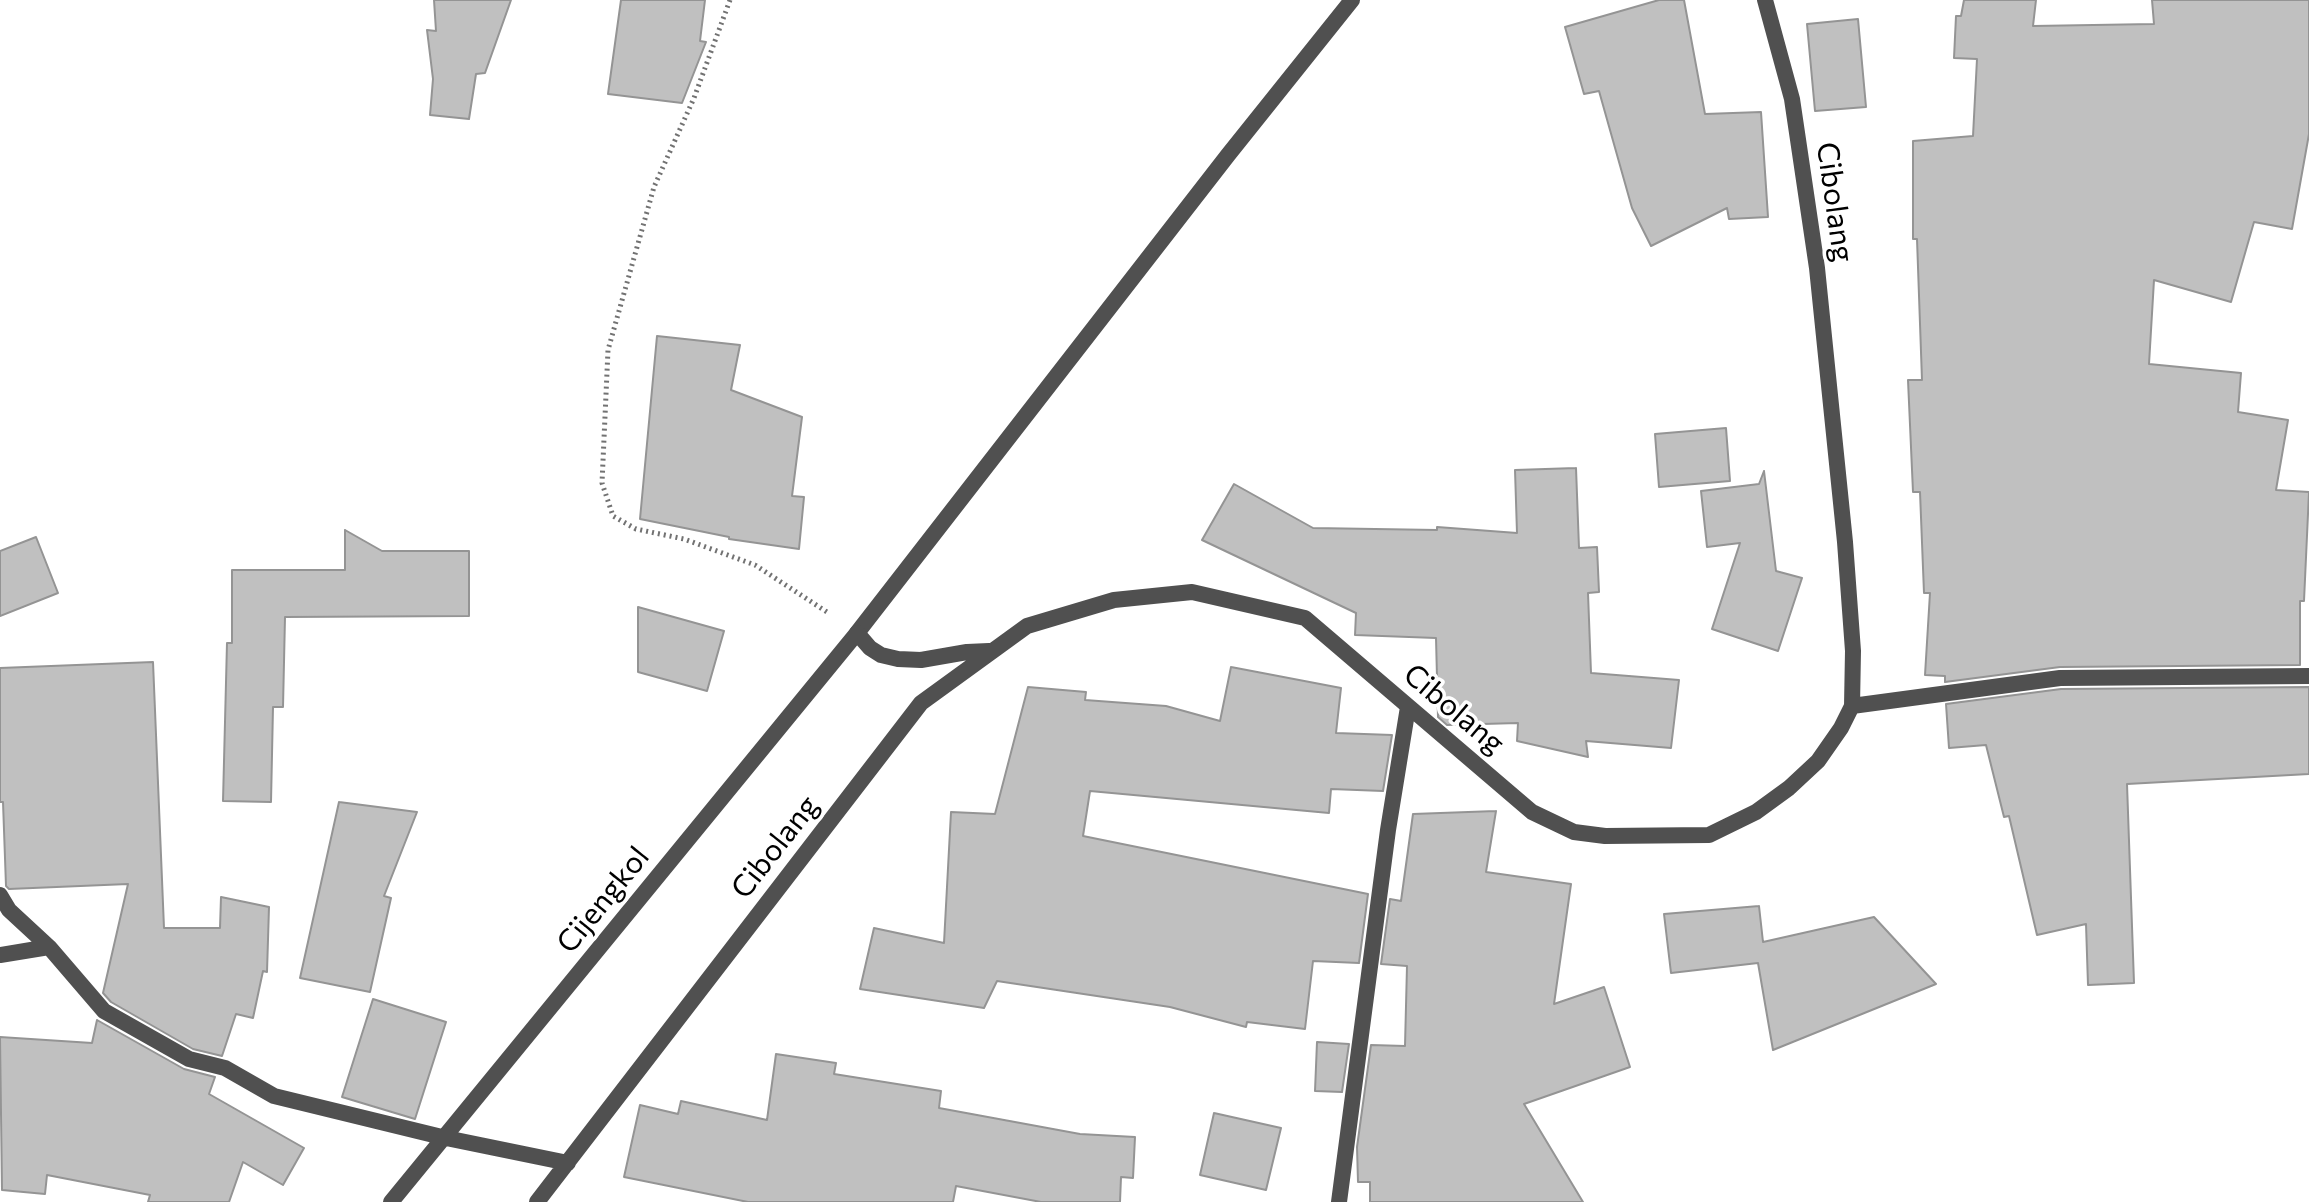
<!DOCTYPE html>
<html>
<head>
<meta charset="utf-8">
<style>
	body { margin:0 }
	canvas { display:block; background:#fff }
</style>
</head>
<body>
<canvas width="2309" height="1202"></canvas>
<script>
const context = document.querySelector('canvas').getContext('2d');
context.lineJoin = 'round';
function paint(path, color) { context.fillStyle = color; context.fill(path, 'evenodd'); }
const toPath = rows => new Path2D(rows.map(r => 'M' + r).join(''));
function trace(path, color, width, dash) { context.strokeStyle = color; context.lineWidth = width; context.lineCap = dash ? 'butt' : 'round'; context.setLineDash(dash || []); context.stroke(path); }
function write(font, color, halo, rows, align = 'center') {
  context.font = font + ' Commissioner,sans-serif'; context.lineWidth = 7; context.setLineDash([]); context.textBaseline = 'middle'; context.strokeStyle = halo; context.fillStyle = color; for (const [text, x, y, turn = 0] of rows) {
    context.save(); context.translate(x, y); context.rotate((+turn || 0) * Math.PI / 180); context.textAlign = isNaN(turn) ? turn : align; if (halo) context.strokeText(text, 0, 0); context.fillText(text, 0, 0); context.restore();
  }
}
const building = toPath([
	[434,0,511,0,485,73,476,74,469,119,430,115,433,79,427,30,436,31,434,0],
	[621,0,705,0,700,41,706,42,682,103,608,94,621,0],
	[1659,0,1684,0,1705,114,1761,112,1768,217,1729,219,1727,208,1651,246,1632,208,1599,91,1584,94,1565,27,1659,0],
	[1964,0,2036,0,2033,26,2154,24,2152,0,2309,0,2309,134,2292,229,2254,222,2231,302,2154,280,2149,364,2241,373,2238,412,2288,420,2276,490,2309,492,2304,601,2300,601,2300,665,2060,667,1945,682,1945,676,1925,675,1930,593,1924,593,1920,492,1913,492,1908,380,1922,380,1917,239,1913,239,1913,141,1973,136,1977,59,1954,58,1956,16,1961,16,1964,0],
	[1858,19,1866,107,1815,111,1807,24,1858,19],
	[657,336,740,345,731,390,802,417,792,496,804,497,799,549,729,539,729,537,640,519,657,336],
	[1726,428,1730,481,1659,487,1655,434,1726,428],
	[1576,468,1579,548,1597,547,1599,592,1588,593,1591,673,1679,680,1671,748,1586,741,1588,757,1517,741,1518,723,1447,725,1438,717,1436,638,1355,635,1356,613,1202,540,1234,484,1313,528,1437,530,1437,527,1517,533,1515,470,1576,468],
	[1764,471,1776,571,1802,578,1778,651,1712,629,1740,543,1707,547,1701,491,1759,484,1764,471],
	[345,530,382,551,469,551,469,616,285,617,283,707,273,707,271,802,223,801,227,643,232,643,232,570,345,570,345,530],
	[36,537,58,593,0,616,0,551,36,537],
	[638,607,724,631,707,691,638,672,638,607],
	[153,662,164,928,220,928,221,897,269,907,267,972,263,971,253,1018,236,1014,222,1056,193,1049,111,1002,103,993,128,884,9,889,6,886,3,802,0,802,0,668,153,662],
	[1231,667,1341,688,1336,733,1392,735,1383,791,1331,789,1329,813,1090,791,1083,836,1368,894,1359,963,1313,961,1305,1029,1247,1022,1246,1027,1170,1007,997,981,984,1008,860,989,874,928,944,943,951,812,995,814,1028,687,1086,692,1085,700,1166,706,1220,721,1231,667],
	[2309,687,2309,774,2127,784,2134,983,2088,985,2086,924,2037,935,2009,816,2004,817,1986,745,1949,748,1946,704,2061,689,2309,687],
	[339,802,417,812,384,896,391,898,370,992,300,978,339,802],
	[1496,811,1486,872,1571,884,1554,1004,1604,987,1630,1067,1524,1104,1583,1202,1370,1202,1370,1182,1358,1182,1357,1147,1371,1045,1405,1046,1407,966,1381,964,1390,899,1401,901,1413,814,1496,811],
	[1759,906,1763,942,1874,917,1936,984,1773,1050,1758,963,1671,973,1664,914,1759,906],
	[373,999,446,1022,415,1119,342,1097,373,999],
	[97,1020,184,1069,215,1077,209,1094,304,1148,283,1185,243,1162,229,1202,148,1202,150,1195,47,1175,45,1194,2,1190,0,1037,92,1043,97,1020],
	[1317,1042,1349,1044,1342,1092,1315,1091,1317,1042],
	[776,1054,836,1063,834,1074,941,1091,939,1108,1080,1134,1135,1137,1133,1178,1121,1177,1120,1202,1041,1202,956,1186,953,1202,748,1202,624,1177,640,1105,678,1114,681,1101,767,1120,776,1054],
	[1214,1113,1281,1128,1266,1190,1200,1175,1214,1113]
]);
const path = toPath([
	[730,0,694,98,654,187,608,350,602,483,613,516,636,529,684,539,755,565,830,614]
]);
const service = toPath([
	[857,633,1228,155,1352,0]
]);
const minor = toPath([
	[1852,706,2060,678,2309,676],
	[0,895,9,910,49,947,104,1011,189,1059,225,1068,274,1096,446,1138,568,1163],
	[0,955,49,947],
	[391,1202,857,633,870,648,881,655,898,659,921,660,967,652,989,651],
	[537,1202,921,703,1027,626,1114,600,1192,592,1305,618,1532,812,1574,832,1605,836,1709,835,1756,812,1789,788,1818,761,1841,728,1852,706,1853,651,1845,542,1817,268,1792,99,1765,0],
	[1339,1202,1388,830,1408,707]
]);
const streetNames = [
	["Cibolang",1835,202,82],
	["Cibolang",1454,709,40],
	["Cibolang",775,847,-52],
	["Cijengkol",603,900,-51]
];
paint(building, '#c0c0c0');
trace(building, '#949494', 2);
trace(path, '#727272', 5, [2, 4]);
trace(service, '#505050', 16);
trace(minor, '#505050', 16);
write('30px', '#000', '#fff', streetNames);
</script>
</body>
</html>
